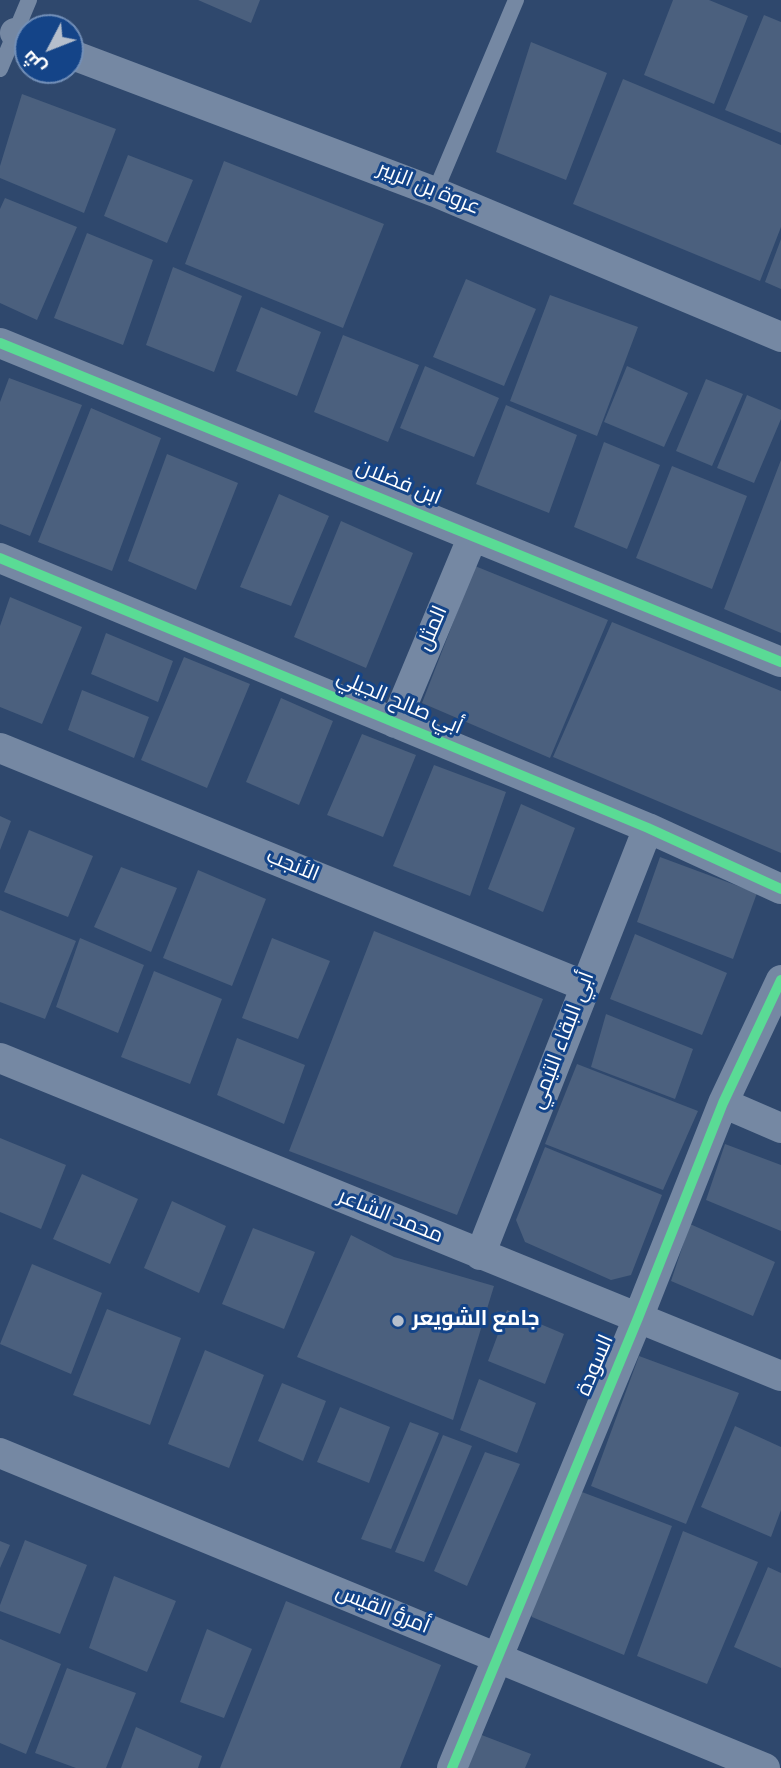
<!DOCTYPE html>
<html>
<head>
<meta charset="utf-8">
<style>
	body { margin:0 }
	#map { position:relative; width:781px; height:1768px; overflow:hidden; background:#2f486d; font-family:Overpass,Cairo,sans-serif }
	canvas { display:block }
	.north { position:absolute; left:14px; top:14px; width:70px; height:70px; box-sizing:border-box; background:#144488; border:2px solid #728fb8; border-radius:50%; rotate:228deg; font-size:19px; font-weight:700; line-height:28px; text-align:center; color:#fff }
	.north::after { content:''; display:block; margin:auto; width:24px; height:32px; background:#b6bfcc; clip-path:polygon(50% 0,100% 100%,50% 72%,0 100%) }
</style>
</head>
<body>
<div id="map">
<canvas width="781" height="1768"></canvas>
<div class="north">ش</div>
</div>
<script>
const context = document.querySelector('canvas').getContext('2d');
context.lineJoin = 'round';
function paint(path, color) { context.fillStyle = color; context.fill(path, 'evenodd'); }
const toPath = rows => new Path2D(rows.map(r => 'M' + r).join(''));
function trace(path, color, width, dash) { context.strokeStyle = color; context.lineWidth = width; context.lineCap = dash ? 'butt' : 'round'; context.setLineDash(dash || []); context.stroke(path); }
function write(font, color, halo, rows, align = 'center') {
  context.font = font + ' Overpass,Cairo,sans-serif'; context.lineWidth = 6; context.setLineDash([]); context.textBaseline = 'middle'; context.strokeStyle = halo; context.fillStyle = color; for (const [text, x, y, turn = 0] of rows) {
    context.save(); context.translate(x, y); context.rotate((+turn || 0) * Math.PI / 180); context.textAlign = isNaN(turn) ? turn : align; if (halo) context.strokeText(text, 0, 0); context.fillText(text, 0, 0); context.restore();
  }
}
const building = toPath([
	[198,0,260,0,251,23],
	[673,0,709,0,748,16,714,104,644,75],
	[764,15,781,22,781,133,725,110],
	[531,42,607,73,566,180,496,152],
	[623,79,781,145,781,227,760,281,573,204],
	[22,94,116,129,84,213,0,178,0,166],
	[128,155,193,180,167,243,104,216],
	[224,161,384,224,343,328,185,264],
	[5,198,77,227,37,320,0,303,0,209],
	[87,233,153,260,123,345,54,318],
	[781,239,781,289,765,282],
	[173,267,242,296,214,372,146,345],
	[466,279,536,309,504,386,433,357],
	[550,295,638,327,597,436,510,401],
	[261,307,321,332,297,396,236,371],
	[343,335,419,365,388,442,314,412],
	[425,366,499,398,474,457,400,428],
	[627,366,688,393,664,447,604,422],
	[9,378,82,405,30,536,0,524,0,402],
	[706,379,743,394,712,466,676,451],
	[747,395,781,410,781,419,754,483,717,468],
	[506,405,577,435,549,513,476,484],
	[91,408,161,438,112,571,38,542],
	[604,442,660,465,627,549,574,527],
	[167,454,238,483,196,590,128,561],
	[781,460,781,633,724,609],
	[672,466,747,496,712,589,636,558],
	[279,494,329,516,291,606,240,587],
	[341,521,413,553,366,668,294,637],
	[475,566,608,620,550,758,422,703],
	[10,597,82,627,42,724,0,707,0,626],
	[612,622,781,691,781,853,553,757],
	[106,633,173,661,158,702,91,674],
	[184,657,250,684,207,788,141,760],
	[82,690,149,717,134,758,68,730],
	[281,698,333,721,299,805,246,782],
	[362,734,416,755,383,837,327,815],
	[434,765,506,792,470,896,393,866],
	[521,804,575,828,543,912,488,889],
	[0,816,11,821,0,850],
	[29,830,93,856,68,917,4,892],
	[660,857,757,893,733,959,637,922],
	[121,867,177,888,151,952,94,927],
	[198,870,266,899,232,986,163,958],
	[0,910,76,941,45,1019,0,1002],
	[374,931,543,999,457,1215,289,1151],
	[635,934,727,973,702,1035,610,999],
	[80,938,144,965,118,1033,56,1007],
	[272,938,330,961,298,1039,242,1018],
	[154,971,222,999,190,1084,121,1057],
	[606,1014,693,1049,675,1099,591,1067],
	[237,1038,305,1065,284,1124,217,1095],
	[577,1064,698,1111,663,1190,545,1144],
	[0,1138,66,1165,41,1229,0,1212],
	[725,1144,781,1165,781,1231,706,1200],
	[545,1147,662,1195,631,1275,611,1280,525,1242,516,1220],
	[82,1174,138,1199,110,1264,53,1239],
	[172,1201,226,1226,199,1293,144,1268],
	[690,1224,775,1262,753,1316,671,1281],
	[253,1228,315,1252,284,1329,222,1304],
	[351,1235,394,1257,494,1286,453,1420,297,1357],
	[32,1264,102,1293,71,1374,0,1344],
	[107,1309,181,1338,150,1425,73,1395],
	[507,1310,564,1334,545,1384,488,1361],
	[205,1350,264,1375,229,1468,168,1444],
	[639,1356,739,1393,686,1524,591,1486],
	[479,1379,536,1403,517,1453,460,1430],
	[282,1383,326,1401,303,1461,258,1441],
	[340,1407,390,1427,369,1483,317,1462],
	[410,1422,439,1433,391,1549,361,1539],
	[735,1426,781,1447,781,1510,771,1537,701,1507],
	[443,1435,472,1446,424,1562,395,1552],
	[485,1452,520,1464,467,1586,434,1571],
	[574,1489,672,1526,624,1655,532,1617,526,1606],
	[683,1531,758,1562,707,1684,637,1656],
	[25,1540,87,1565,60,1634,0,1611,0,1605],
	[0,1541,10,1545,0,1568],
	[768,1567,781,1573,781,1668,734,1647],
	[114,1576,176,1601,147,1672,89,1648],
	[286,1601,441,1665,400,1768,220,1768],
	[207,1629,252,1649,224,1718,180,1702],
	[0,1639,61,1664,26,1754,0,1743],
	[67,1668,136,1693,106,1768,76,1768,35,1753],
	[136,1727,202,1756,198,1768,121,1768],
	[479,1734,531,1754,525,1768,466,1768]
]);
const service = toPath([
	[0,69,29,0],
	[435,192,516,0]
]);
const minor = toPath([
	[15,33,28,38],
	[70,54,435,192,781,337],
	[0,343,781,662],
	[0,558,648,828,781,889],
	[395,723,473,536],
	[0,748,585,986],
	[0,1058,781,1376],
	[723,1103,781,1128],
	[480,1255,648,828],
	[0,1453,765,1768],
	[452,1768,638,1318,723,1103,781,980]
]);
const cycleway = toPath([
	[0,343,781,662],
	[0,558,648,828,781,889],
	[452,1768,638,1318,723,1103,781,980]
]);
const markers = [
	[398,1321,7,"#b6bfcc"]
];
const streetNames = [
	["عروة بن الزبير",428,190,22],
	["ابن فضلان",398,484,22],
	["المثل",434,629,-67],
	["أبي صالح الجيلي",399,704,23],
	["الأنجب",292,867,22],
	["أبي البقاء التيمي",564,1041,-69],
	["محمد الشاعر",390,1218,22],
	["السودة",597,1366,-67],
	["أمرؤ القيس",382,1611,22]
];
const poiNames = [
	["جامع الشويعر",412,1321]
];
paint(building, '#4b607e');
trace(service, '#7588a3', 16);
trace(minor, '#7588a3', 30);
trace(cycleway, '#5adb95', 10);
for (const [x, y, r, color] of markers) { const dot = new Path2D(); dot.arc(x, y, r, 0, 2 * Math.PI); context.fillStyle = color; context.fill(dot); trace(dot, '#144488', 2.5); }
write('21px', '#fff', '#144488', streetNames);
write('bold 21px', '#fff', '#144488', poiNames, 'left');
</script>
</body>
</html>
